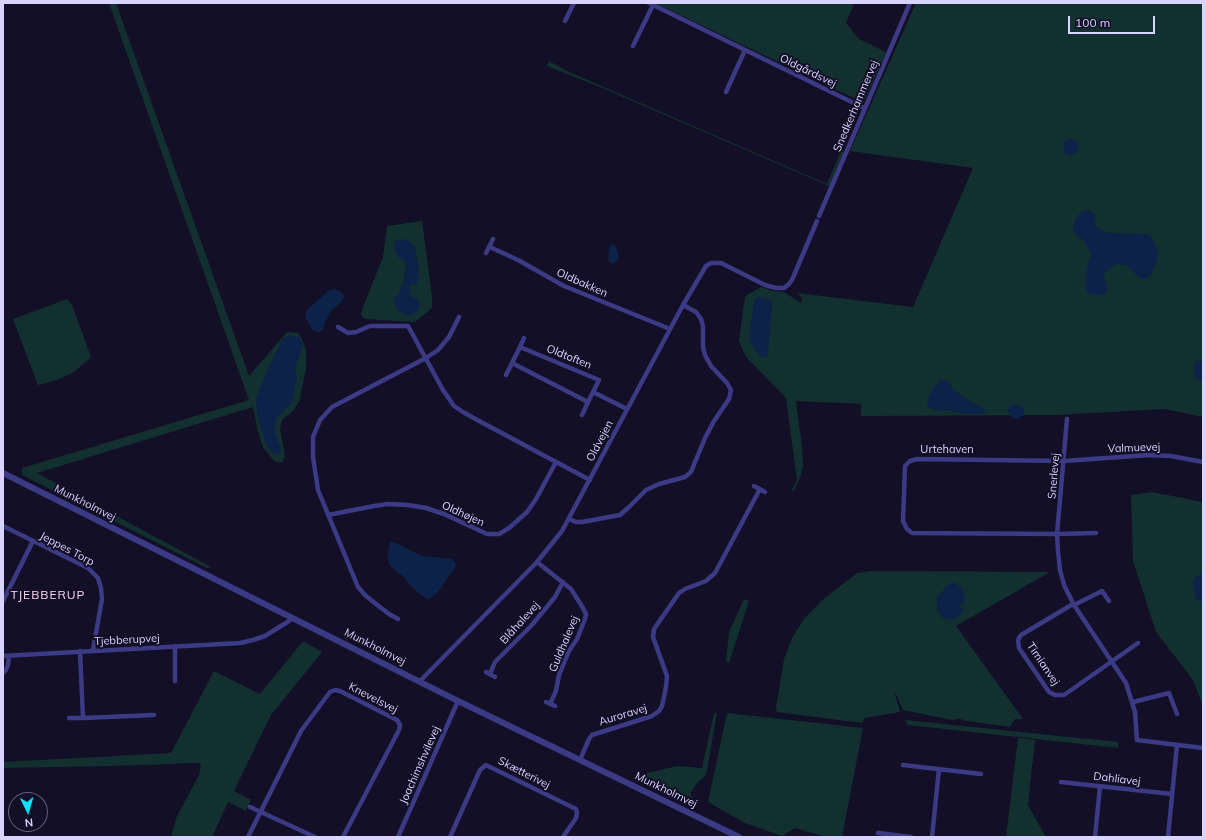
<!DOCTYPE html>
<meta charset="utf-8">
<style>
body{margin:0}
#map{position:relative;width:1206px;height:840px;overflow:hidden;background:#130f26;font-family:Mulish,sans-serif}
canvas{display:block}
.frame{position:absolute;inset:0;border:4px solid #d9d4ff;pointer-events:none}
.north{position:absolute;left:8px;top:792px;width:40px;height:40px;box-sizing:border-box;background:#130f26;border:1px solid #625e7d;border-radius:50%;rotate:175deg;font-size:11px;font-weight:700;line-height:16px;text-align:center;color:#d9d4ff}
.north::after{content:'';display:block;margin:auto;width:14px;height:18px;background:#00e5ff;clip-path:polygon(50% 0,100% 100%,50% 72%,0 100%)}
.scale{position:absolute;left:1068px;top:16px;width:87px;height:18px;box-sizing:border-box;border:2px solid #d9d4ff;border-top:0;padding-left:5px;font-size:12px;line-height:14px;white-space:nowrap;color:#d9d4ff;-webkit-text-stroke:3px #130f26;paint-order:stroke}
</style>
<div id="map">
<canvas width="1206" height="840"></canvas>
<div class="frame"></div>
<div class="north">N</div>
<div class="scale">100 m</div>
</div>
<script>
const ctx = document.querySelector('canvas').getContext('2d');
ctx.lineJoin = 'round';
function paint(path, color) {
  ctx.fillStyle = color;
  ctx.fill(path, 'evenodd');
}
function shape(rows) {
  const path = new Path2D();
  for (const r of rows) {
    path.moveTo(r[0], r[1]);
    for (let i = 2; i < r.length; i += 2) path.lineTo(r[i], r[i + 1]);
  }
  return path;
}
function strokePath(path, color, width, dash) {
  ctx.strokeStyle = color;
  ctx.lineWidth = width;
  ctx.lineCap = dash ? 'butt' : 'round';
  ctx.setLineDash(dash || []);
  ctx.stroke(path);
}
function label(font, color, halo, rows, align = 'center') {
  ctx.font = font + ' Mulish,sans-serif';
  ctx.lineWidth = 4;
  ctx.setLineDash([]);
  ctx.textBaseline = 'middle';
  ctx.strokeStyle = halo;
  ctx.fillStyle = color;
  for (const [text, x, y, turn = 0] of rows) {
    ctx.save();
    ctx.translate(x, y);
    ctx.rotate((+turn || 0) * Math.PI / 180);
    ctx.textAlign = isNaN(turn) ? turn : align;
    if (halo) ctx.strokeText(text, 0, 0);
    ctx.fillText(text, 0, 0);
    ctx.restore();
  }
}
paint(shape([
 [109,3,116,3,249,376,287,332,298,333,302,339,306,350,306,370,299,402,292,412,282,420,280,429,284,449,285,457,282,463,274,461,263,447,258,432,253,407,37,473,211,567,207,568,22,475,22,468,249,400],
 [655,3,854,3,846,23,859,39,886,52,865,100,860,101],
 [916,3,1203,3,1203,417,1165,409,1058,415,861,416,861,404,796,401,802,447,803,466,801,475,794,491,792,490,797,480,786,398,746,357,739,341,745,296,761,287,773,291,784,292,801,303,802,298,797,293,913,307,973,168,850,151],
 [549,61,567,71,827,184,841,151,844,152,829,186,600,87,547,66],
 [422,221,432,296,432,308,415,322,365,319,361,315,363,307,383,257,387,226],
 [407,240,414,245,419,269,411,284,408,286,410,296,395,297,399,294,405,277,406,266,405,261],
 [67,299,72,305,91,357,74,372,57,380,38,385,13,319],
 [1152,492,1203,502,1203,706,1193,680,1156,632,1133,561,1131,495],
 [871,571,1050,572,956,626,1023,719,1015,719,1010,727,960,720,964,718,952,720,903,710,894,690,900,712,865,718,862,723,777,712,776,707,784,659,792,638,804,619,821,601,857,573],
 [947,586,959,607,963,610,942,617,937,607,937,599],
 [744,599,749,601,729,663,726,661,729,632],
 [303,641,322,652,271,715,234,791,251,800,246,811,228,802,212,837,171,837,177,816,199,775,201,766,199,763,113,766,3,768,3,762,171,753,214,671,260,694],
 [714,713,717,713,706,775,697,783,691,792,692,803,642,778,642,774,678,766,702,768],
 [727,713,863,728,842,837,826,837,795,828,782,836,745,823,708,802],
 [905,720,1118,742,1118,748,908,725],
 [1018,738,1035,740,1028,805,1046,837,1006,837]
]), '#12302f');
paint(shape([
 [1070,139,1076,140,1079,148,1078,151,1070,156,1064,153,1064,142],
 [1089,210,1094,213,1096,226,1102,231,1109,233,1147,234,1152,237,1158,252,1157,261,1150,277,1142,279,1134,273,1128,266,1117,264,1108,269,1104,276,1107,287,1106,294,1100,295,1090,294,1085,290,1086,273,1091,254,1083,239,1076,236,1073,229,1076,218,1081,212],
 [400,239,407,240,414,245,419,269,418,280,416,285,411,284,408,286,411,290,410,296,418,299,420,306,417,312,409,316,398,310,394,303,395,297,399,294,405,277,406,266,405,261,398,257,395,249,394,242],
 [610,244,615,245,619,256,617,261,612,264,608,260],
 [333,289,339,290,345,296,342,301,330,312,324,325,323,331,317,332,312,330,305,317,307,310,328,291],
 [759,297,768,299,772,303,768,355,765,357,761,357,750,343,749,336,754,301,756,298],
 [290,336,299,337,303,345,295,369,297,377,292,402,276,419,275,433,281,450,278,455,276,453,273,454,267,446,261,429,257,412,256,398,258,397,259,390,274,356,283,338],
 [1196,361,1203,362,1203,382,1194,377],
 [940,380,948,381,953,389,966,399,983,408,986,412,981,414,965,414,947,410,936,411,927,406,928,398,935,385],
 [1012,405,1020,405,1024,408,1024,414,1019,419,1012,418,1008,411,1009,407],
 [390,542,393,542,423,556,452,559,455,562,456,566,437,593,432,597,427,599,417,592,407,582,404,577,390,566,387,557],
 [1201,574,1203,575,1203,601,1196,600,1193,583,1196,577],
 [955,582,963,590,965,600,959,607,963,611,958,617,946,620,942,617,937,607,937,598,947,586]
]), '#0c2248');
strokePath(shape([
 [649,3,864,108],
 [565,21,574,3],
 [633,46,653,5],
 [726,92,745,50],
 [819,216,910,3],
 [490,247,518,260,564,286,670,329],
 [486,253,493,239],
 [338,327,348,333,356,332,370,326,408,326,443,390,454,406,463,412,481,422,590,480],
 [520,347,524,338],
 [506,375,512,363],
 [593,392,588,402,512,363,520,347,599,380,593,392,627,409],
 [582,415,588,402],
 [1067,419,1057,534,1058,551,1060,570,1064,585,1074,605,1126,683,1135,712,1137,740,1203,748],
 [754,486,765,492],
 [328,515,374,506,388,504,408,505,426,508,444,514,487,534,499,534,509,528,527,512,536,499,556,462],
 [569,519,576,522,582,522,620,515,629,507,646,490,659,484,685,477,691,472,693,467,705,438,714,421,729,399,731,390,727,383,711,366,705,355,703,347,703,326,701,319,696,312,683,305],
 [3,526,88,568,98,578,101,588,102,599,93,650],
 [1096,533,1057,534,912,533,907,529,903,521,905,466,910,461,917,459,1064,461,1149,455,1171,456,1203,462],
 [537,562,571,589,583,608,586,614,585,619,577,639,569,651,559,675,556,691,550,704],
 [3,601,33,541],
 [1073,604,1021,635,1018,640,1019,648,1049,692,1055,695,1064,695,1138,643],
 [1074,605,1102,591,1109,601],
 [398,619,389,614,376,604,366,596,358,587,318,490,313,457,313,437,320,420,332,407,426,358,438,350,449,337,459,317],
 [80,651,83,718,154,715],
 [3,656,240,643,253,640,265,636,289,621,291,617],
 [486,672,495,677],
 [3,673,6,670,8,665,9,656],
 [490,674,495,662,531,626,555,597,563,582],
 [175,681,175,646],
 [420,681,537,562,562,531,683,305,706,266,711,263,721,263,765,285,776,288,784,288,789,284,792,280,817,221],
 [546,702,555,706],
 [1133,702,1169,693,1177,714],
 [69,718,83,718],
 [580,760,589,739,592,735,652,716,659,711,662,706,666,687,667,676,653,637,654,629,679,593,685,589,706,581,715,573,760,489],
 [903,765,981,774],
 [1061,782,1172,794],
 [250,807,315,837],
 [878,833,911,837],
 [248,837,301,731,330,692,335,690,340,691,397,720,400,725,399,730,343,837],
 [398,837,458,701],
 [450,837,480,770,486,765,576,809,577,813,576,818,563,837],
 [932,837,939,769],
 [1095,837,1100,787],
 [1168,837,1177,745]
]), '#3d3a85', 4.5);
strokePath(shape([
 [3,473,458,701,739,837]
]), '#3d3a85', 6);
label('11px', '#d9d4ff', '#130f26', [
 ["Oldgårdsvej",808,71,26],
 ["Snedkerhammervej",856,106,-67],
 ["Oldbakken",582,283,24],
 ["Oldtoften",569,357,22],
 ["Oldvejen",600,441,-62],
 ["Valmuevej",1134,448,-2],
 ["Urtehaven",947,450],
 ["Snerlevej",1054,476,-85],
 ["Munkholmvej",85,503,27],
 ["Oldhøjen",463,514,24],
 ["Jeppes Torp",67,549,28],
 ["Blåhalevej",520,623,-48],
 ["Tjebberupvej",127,640,-3],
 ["Guldhalevej",564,644,-67],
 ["Munkholmvej",375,647,27],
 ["Timianvej",1043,664,56],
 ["Knevelsvej",373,698,27],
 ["Auroravej",623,715,-17],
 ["Joachimshvilevej",420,765,-66],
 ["Skætterivej",524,773,27],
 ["Dahliavej",1117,779,7],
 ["Munkholmvej",666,790,26]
]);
ctx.letterSpacing = '1px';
label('12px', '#ffd6f0', '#130f26', [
 ["TJEBBERUP",48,595]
]);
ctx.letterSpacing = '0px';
</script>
